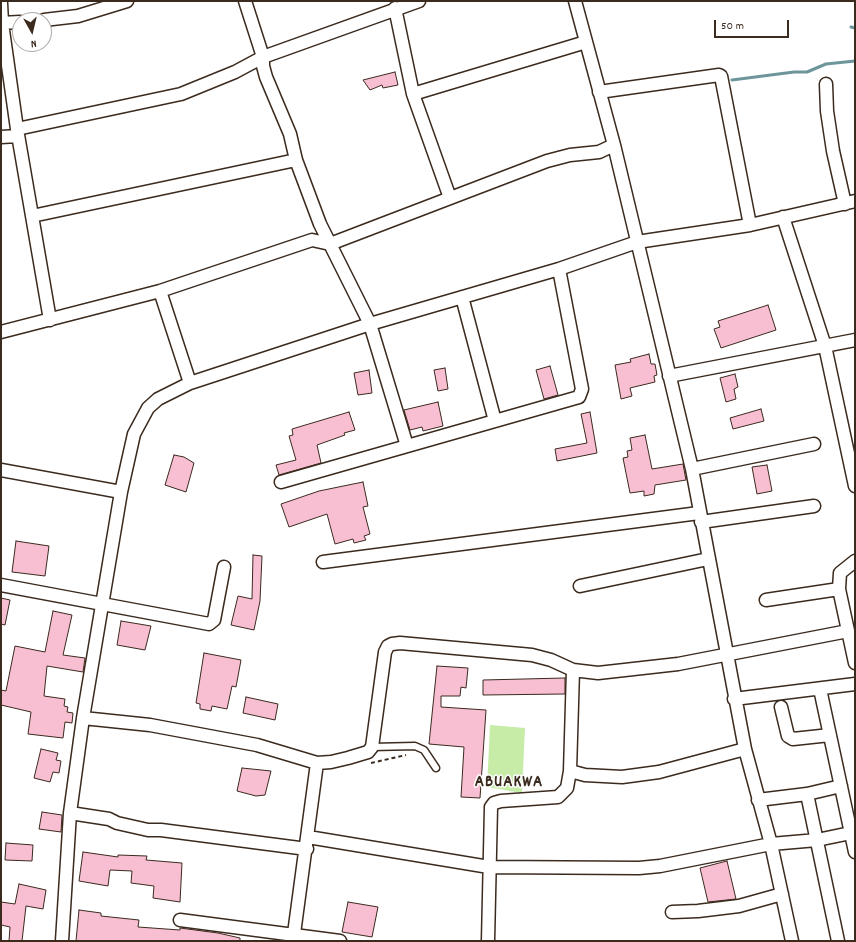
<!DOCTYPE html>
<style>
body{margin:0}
#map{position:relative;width:856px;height:942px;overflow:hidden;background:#fff;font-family:Dekko,sans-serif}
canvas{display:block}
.frame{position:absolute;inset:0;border:2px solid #3b2a1e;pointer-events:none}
.north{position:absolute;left:12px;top:12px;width:40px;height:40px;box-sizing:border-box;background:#fff;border:1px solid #b1aaa5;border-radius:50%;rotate:172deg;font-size:11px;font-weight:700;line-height:16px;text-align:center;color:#3b2a1e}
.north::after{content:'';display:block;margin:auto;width:14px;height:18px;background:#3b2a1e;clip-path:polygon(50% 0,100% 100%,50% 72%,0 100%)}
.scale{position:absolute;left:714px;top:20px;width:75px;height:18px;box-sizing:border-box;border:2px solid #3b2a1e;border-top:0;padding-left:5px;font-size:12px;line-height:14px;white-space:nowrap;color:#3b2a1e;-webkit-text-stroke:3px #fff;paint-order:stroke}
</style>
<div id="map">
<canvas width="856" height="942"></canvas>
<div class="frame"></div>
<div class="north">N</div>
<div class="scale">50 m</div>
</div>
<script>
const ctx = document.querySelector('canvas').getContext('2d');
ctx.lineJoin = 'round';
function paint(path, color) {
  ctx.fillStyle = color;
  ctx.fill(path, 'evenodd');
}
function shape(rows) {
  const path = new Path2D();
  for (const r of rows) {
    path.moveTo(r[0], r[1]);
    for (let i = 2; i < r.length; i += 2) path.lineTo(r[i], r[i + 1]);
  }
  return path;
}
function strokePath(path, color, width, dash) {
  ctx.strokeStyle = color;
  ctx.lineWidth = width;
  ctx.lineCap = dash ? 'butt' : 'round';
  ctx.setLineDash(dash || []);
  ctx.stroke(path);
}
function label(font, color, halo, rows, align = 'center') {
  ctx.font = font + ' Dekko,sans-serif';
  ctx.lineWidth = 3;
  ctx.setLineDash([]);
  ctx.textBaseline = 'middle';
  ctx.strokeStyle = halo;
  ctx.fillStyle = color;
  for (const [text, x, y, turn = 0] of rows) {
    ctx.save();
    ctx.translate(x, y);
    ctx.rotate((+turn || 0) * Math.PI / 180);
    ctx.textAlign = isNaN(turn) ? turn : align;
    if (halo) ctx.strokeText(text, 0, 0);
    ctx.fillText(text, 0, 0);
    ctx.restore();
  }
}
paint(shape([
 [490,725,525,728,522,793,487,787]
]), '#c6eca7');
strokePath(shape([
 [851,27,855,28],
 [732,80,794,72,807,72,826,64,855,61]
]), '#6e959c', 3);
const building = shape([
 [395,72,398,85,383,88,382,85,370,90,363,80,395,72],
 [768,305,776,330,721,348,714,329,720,327,718,321,768,305],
 [649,354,651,364,655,364,657,375,654,376,655,382,630,388,632,396,621,399,615,365,631,362,630,359,649,354],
 [550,366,558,395,544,399,536,370,550,366],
 [445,368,448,389,438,391,434,370,445,368],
 [369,370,372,393,358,395,354,373,369,370],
 [735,374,738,387,734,389,736,399,726,402,720,378,735,374],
 [438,402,443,426,423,431,422,427,410,430,404,410,438,402],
 [761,409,764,421,733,429,730,418,761,409],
 [349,412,355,430,344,433,345,435,317,445,321,463,279,475,276,465,296,460,289,436,293,435,292,429,349,412],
 [590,412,597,453,557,461,555,449,587,443,581,414,590,412],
 [645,435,652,469,683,464,686,480,655,485,654,494,644,496,644,491,630,493,623,458,628,457,627,451,632,450,630,438,645,435],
 [174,455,184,457,194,463,186,492,165,485,174,455],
 [767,465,772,491,757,494,752,467,767,465],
 [363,482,368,506,363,507,370,534,364,536,366,540,354,543,353,539,335,544,327,514,289,527,281,504,319,491,363,482],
 [16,541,49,546,45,576,12,572,16,541],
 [253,555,262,556,260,601,254,630,231,625,238,596,252,599,253,555],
 [1,598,10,600,5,625,1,624,1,598],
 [53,611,72,615,63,655,85,658,83,672,47,666,44,696,65,699,64,706,68,707,67,712,73,713,72,723,65,722,63,738,28,734,31,712,1,705,1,690,6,691,15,646,45,652,53,611],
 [121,621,151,626,145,650,117,645,121,621],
 [204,653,241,660,236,687,232,686,227,709,212,706,211,711,200,709,200,704,196,703,204,653],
 [437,666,468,668,466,688,461,687,460,696,441,696,441,707,486,710,480,798,461,797,464,747,429,744,437,666],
 [565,678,565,694,483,695,483,680,565,678],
 [246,697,278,704,275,720,243,713,246,697],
 [41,749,58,753,56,760,61,761,59,773,53,772,50,782,34,778,41,749],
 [242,768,271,771,265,795,256,796,237,791,242,768],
 [42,812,62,815,61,832,39,829,42,812],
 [6,843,33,845,32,861,5,860,6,843],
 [83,852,118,857,118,855,147,856,146,860,182,863,180,902,153,898,154,886,131,883,132,871,110,870,108,886,79,881,83,852],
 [727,861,736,899,708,902,700,868,727,861],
 [19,884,46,890,43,909,26,906,22,941,9,941,10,927,1,925,1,902,15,904,19,884],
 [348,902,378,907,372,937,342,932,348,902],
 [79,910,101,913,101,916,139,920,138,927,180,930,180,928,218,933,240,938,240,941,76,941,79,910]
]);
paint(building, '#f8bfd2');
strokePath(building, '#3b2a1e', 1);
const lane = shape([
 [372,747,415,746,424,750,436,768]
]);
const street = shape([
 [245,1,263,57,263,66,266,77,290,134,296,160,320,224,370,324,407,446],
 [575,1,614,145,692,469,745,749,771,844,792,941],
 [1,3,2,23,17,129,50,320],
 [395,8,413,94,450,198],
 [44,20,78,16,127,1],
 [1,23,20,22],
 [826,84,827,111,833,151,845,204],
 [599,92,719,75,721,76,750,225],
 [413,94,586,42],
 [17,129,181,94,235,72,263,57,419,1],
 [1,137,18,136],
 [32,216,296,160],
 [783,217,825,346,855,486],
 [160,291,190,383],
 [462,297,495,421],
 [1,332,160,291,312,240,330,244,547,161,570,155,599,152,614,145],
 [669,376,855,340],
 [692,469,814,444],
 [1,470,121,492],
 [281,482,579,397,582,389,559,269],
 [701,522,814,506],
 [855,561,840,573,839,589,855,663],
 [323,562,699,513],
 [1,585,209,624,214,620,224,567],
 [580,586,708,559],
 [766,600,839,589],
 [820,689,855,852],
 [734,699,855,684],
 [781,707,788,736,793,739,830,735],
 [83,718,150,725,257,745,317,763,331,762,348,758,368,752,372,747,385,652,388,646,392,644,400,643,532,655,551,660,573,670,598,673,678,664,848,631],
 [570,771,573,670],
 [807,794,838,941],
 [758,800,807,794,841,786],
 [70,813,109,819,117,823,148,830,161,830,307,849],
 [308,837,489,867,639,868,660,866,771,844,817,840,855,832],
 [672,912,698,911,739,906,782,894],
 [180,920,340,941],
 [62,941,70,813,83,718,121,492,134,434,148,408,158,399,190,383,370,324,559,269,637,242,750,225,855,201],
 [293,941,317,763],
 [488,941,491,807,494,803,501,801,558,797,567,788,570,771,585,775,622,777,659,772,745,749]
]);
strokePath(lane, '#3b2a1e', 9);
strokePath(street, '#3b2a1e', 15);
strokePath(shape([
 [371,763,406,755]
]), '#3b2a1e', 2, [4, 3]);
strokePath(lane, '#fff', 6);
strokePath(street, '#fff', 12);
ctx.letterSpacing = '1px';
label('bold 17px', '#3b2a1e', '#fff', [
 ["ABUAKWA",509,784]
]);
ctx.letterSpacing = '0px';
</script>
